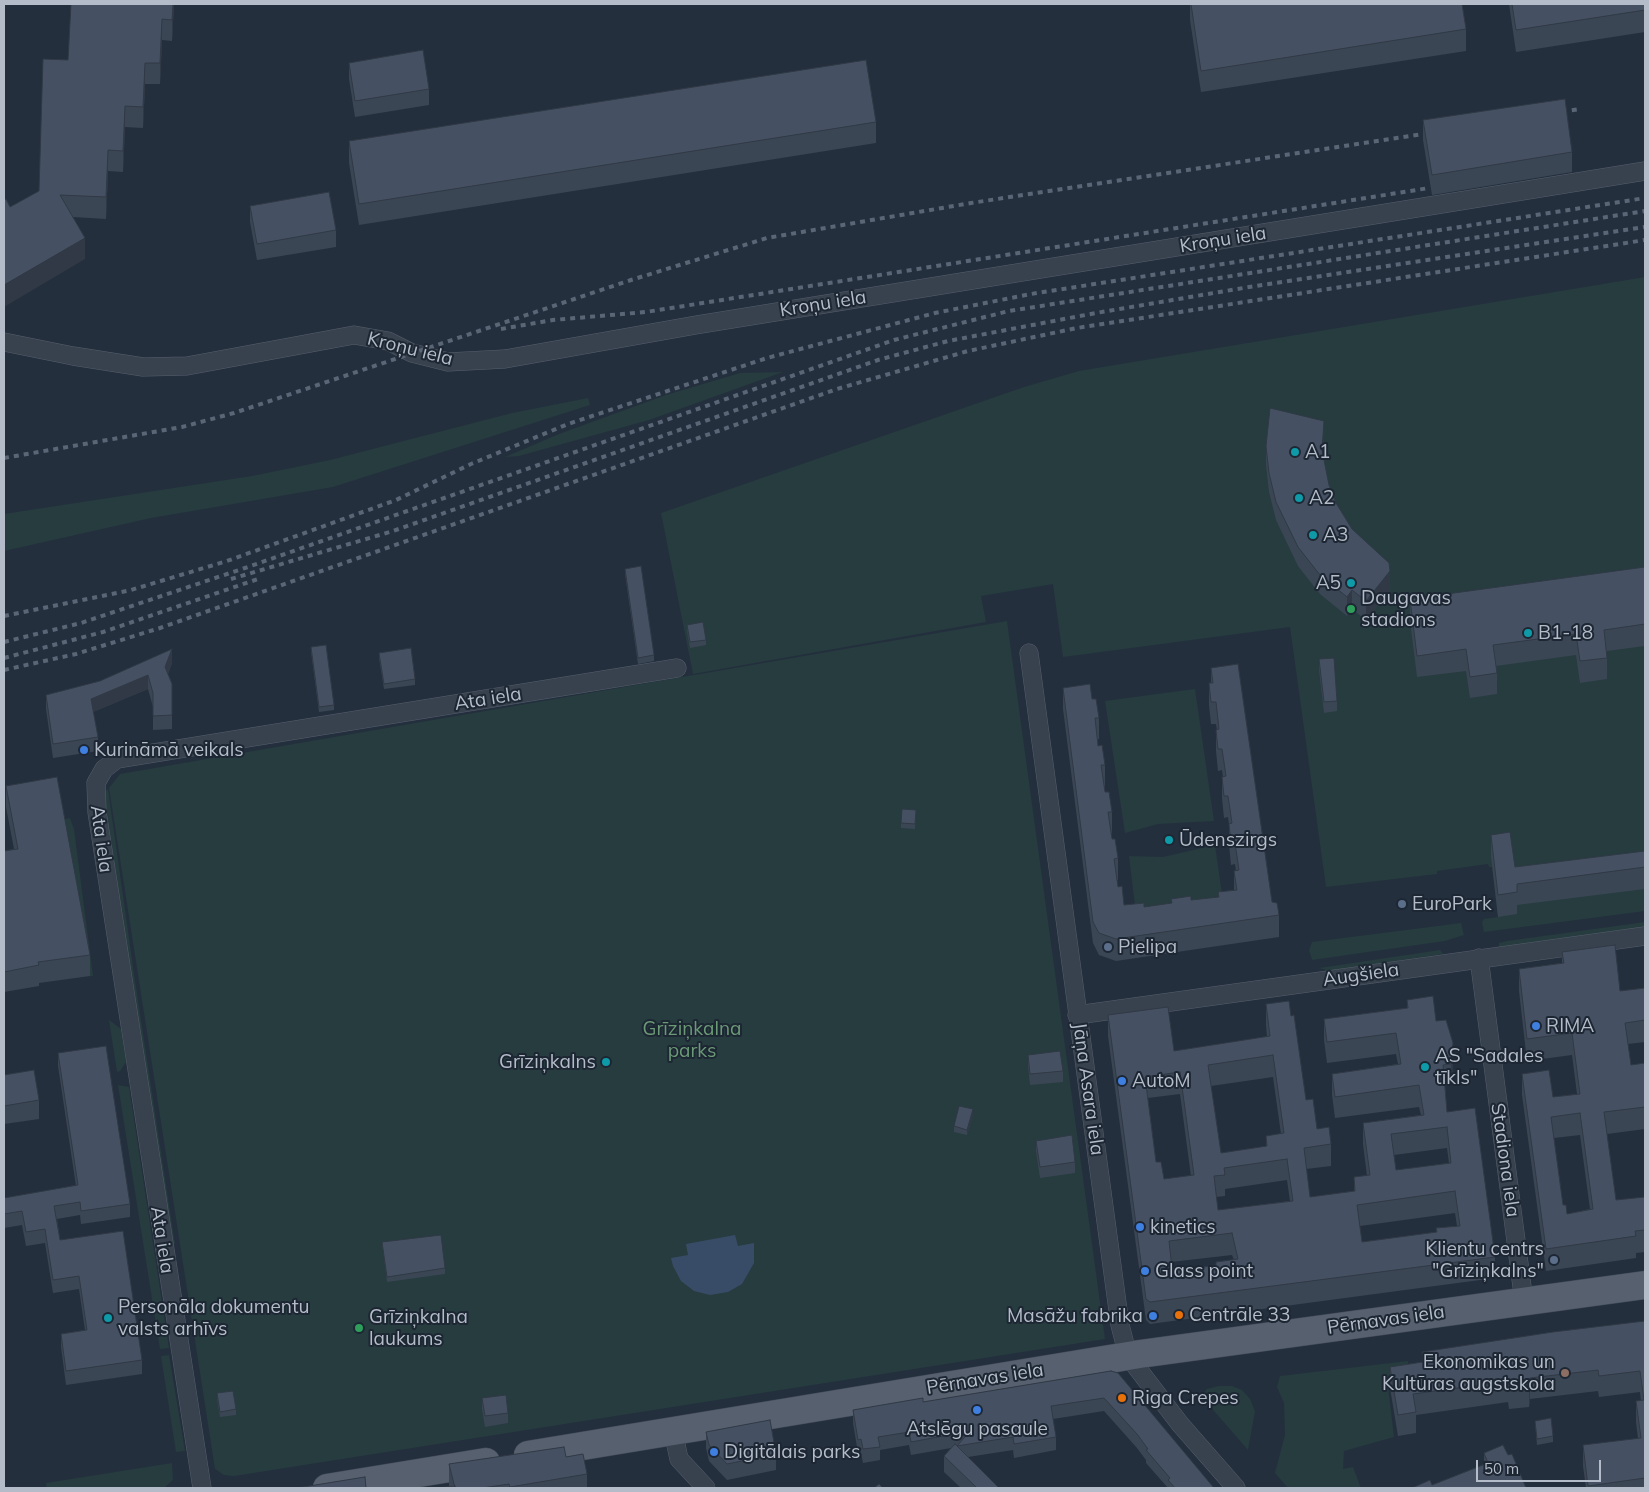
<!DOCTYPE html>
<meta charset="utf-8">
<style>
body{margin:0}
#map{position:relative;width:1649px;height:1492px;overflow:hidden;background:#242f3e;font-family:Mulish,sans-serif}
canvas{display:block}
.frame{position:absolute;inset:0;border:5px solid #b4bcc9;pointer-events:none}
.scale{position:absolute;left:1476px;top:1460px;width:125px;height:22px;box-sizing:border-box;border:2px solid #b4bcc9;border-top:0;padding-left:6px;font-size:15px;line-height:18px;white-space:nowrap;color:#b4bcc9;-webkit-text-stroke:4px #1d2633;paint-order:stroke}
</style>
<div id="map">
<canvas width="1649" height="1492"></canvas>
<div class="frame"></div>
<div class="scale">50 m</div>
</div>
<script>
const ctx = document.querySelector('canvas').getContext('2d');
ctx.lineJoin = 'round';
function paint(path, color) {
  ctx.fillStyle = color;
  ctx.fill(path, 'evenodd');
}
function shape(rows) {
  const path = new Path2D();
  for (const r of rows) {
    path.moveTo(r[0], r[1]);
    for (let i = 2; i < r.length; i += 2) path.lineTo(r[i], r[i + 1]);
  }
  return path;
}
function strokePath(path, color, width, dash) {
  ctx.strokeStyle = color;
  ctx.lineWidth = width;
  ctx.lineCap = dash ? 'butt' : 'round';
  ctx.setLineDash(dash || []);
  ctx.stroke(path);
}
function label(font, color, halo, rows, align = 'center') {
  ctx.font = font + ' Mulish,sans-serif';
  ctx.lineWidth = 4;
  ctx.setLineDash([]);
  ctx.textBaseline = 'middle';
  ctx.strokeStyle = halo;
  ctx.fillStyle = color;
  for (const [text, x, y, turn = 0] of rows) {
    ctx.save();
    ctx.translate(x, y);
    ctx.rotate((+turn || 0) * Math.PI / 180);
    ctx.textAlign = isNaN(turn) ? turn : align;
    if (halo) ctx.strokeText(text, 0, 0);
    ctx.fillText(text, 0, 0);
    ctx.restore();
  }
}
paint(shape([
 [1645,277,1645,911,1484,932,1482,922,1484,919,1498,917,1492,867,1489,867,1488,864,1437,871,1437,874,1326,887,1290,627,1063,657,1053,584,981,596,986,622,693,674,661,513,1024,387,1079,371],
 [783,372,649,420,519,456,505,457,559,434,666,395,740,373],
 [588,398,590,405,333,487,151,518,4,551,4,514,252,476,330,460,512,413],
 [1007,621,1105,1339,234,1476,224,1475,215,1469,109,788,120,774],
 [1195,689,1214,821,1158,824,1125,833,1105,701],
 [108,789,134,974,175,1244,171,1242,111,844,104,793],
 [70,818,74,829,93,976,90,976,61,820],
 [1215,845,1222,894,1217,900,1140,910,1135,906,1129,856,1163,857],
 [1645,922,1645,927,1499,947,1499,943,1507,941],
 [1461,923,1464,935,1445,941,1312,960,1309,950,1312,942],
 [1440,950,1443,954,1330,971,1319,968],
 [109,1020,121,1029,126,1062,120,1071,117,1072],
 [118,1085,129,1087,169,1348,160,1349],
 [169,1355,185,1451,176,1452,161,1356],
 [1408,1361,1409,1383,1388,1386,1394,1437,1344,1451,1343,1469,1353,1467,1361,1488,1288,1488,1275,1473,1285,1435,1284,1403,1277,1387,1280,1376],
 [1219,1386,1232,1386,1242,1390,1250,1399,1255,1411,1248,1450,1201,1396,1207,1389],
 [172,1463,173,1480,164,1488,47,1488,46,1483]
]), '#263c3f');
paint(shape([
 [735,1235,738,1246,754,1243,754,1263,742,1284,728,1292,710,1295,694,1291,681,1281,673,1266,671,1258,688,1255,686,1244]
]), '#394c67');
const minor = shape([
 [4,342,73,356,143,367,187,366,354,335,388,341,412,353,448,362,505,359,696,325,1645,171],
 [1029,653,1120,1325,1128,1356,1180,1424,1236,1488],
 [1479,958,1524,1302],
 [1077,1015,1645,936],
 [673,1431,679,1459,706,1488],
 [202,1488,97,812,96,783,104,769,117,759,677,668]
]);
const primary = shape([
 [528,1455,1140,1354,1645,1285],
 [327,1488,486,1462]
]);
strokePath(minor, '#565f6c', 19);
strokePath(primary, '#414a57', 29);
strokePath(minor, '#38414e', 18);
strokePath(primary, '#56606e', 28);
strokePath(shape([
 [1552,113,1580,109],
 [501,329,553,320,646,312,1429,188],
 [4,458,182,427,234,413,631,280,767,238,971,203,1436,132],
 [231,579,393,531,878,360,948,341,1096,313,1255,286,1645,227],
 [4,616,131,590,227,561,396,500,471,464,568,424,767,358,935,313,1031,294,1645,198],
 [4,642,81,623,245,568,894,340,1009,311,1645,211],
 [4,658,103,632,258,579],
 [4,670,76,654,160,628,837,389,968,351,1077,328,1645,240]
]), '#5a6575', 4, [5, 5]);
paint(shape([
 [174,4,172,41,162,40,160,84,145,84,143,128,125,127,123,172,108,171,106,219,73,217,85,259,10,207,39,191,68,60],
 [1190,4,1462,4,1466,29,1466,51,1201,92,1190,20],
 [1509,4,1645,4,1645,32,1516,52],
 [349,63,429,89,429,105,355,117,349,79],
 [1423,120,1572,152,1572,172,1432,195,1423,140],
 [876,122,876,143,359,225,349,163,349,141],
 [250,206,336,230,336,247,257,260,250,222],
 [1324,439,1323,454,1329,485,1336,503,1390,590,1366,620,1352,609,1347,616,1320,594,1298,566,1276,520,1269,492,1266,465,1266,446],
 [1645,567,1645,646,1607,651,1607,679,1580,683,1576,655,1496,666,1497,673,1497,694,1470,698,1466,671,1417,677,1410,621,1410,599],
 [625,569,654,655,654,661,638,664,625,574],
 [687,625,706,640,706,645,690,648,687,631],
 [311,647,334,705,334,710,319,712,311,652],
 [379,653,415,679,415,685,384,689,379,658],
 [1319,659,1337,701,1337,711,1324,713,1319,670],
 [172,663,168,674,172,684,172,729,153,730,153,707,148,689,93,712,98,737,98,751,53,758,46,709,46,695],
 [1211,668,1272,902,1279,915,1279,937,1116,961,1099,955,1093,943,1063,709,1063,688,1092,699,1099,718,1099,739,1098,739,1098,746,1105,765,1105,786,1104,786,1105,792,1112,812,1112,833,1111,833,1112,839,1118,858,1118,880,1117,880,1118,887,1124,905,1144,907,1218,897,1218,892,1234,890,1234,871,1236,871,1235,864,1231,865,1229,845,1229,824,1228,817,1224,818,1222,798,1222,777,1223,777,1222,770,1218,771,1216,751,1216,730,1217,730,1216,724,1211,724,1209,705,1209,683,1211,683],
 [6,786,90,955,90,976,39,983,39,986,4,992,4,851,14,849,6,807],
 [916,810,915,829,901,828,901,823],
 [1491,835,1515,867,1645,851,1645,889,1517,905,1517,914,1498,917,1491,856],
 [1562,952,1620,991,1645,988,1645,1042,1628,1044,1631,1065,1645,1063,1645,1129,1607,1134,1616,1200,1645,1197,1645,1252,1636,1253,1636,1258,1546,1271,1522,1095,1522,1074,1553,1097,1577,1094,1572,1055,1527,1061,1519,991,1519,969,1562,963],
 [1580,1135,1590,1209,1567,1214,1563,1205,1554,1138],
 [1407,1000,1436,1021,1453,1064,1451,1085,1445,1086,1447,1112,1495,1257,1495,1278,1150,1324,1146,1320,1108,1036,1108,1015,1174,1051,1267,1037,1266,1025,1266,1004,1291,1016,1306,1100,1317,1129,1331,1144,1331,1166,1306,1169,1310,1197,1354,1191,1354,1177,1367,1176,1363,1144,1363,1123,1421,1115,1419,1107,1335,1118,1332,1095,1332,1074,1398,1064,1396,1054,1327,1063,1324,1040,1324,1019,1407,1008],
 [1273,1077,1281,1134,1266,1136,1266,1147,1221,1153,1211,1086],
 [1180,1094,1191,1176,1164,1179,1156,1162,1148,1098],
 [1447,1148,1449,1163,1396,1170,1394,1155],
 [1287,1180,1290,1201,1218,1210,1216,1197,1225,1196,1225,1189],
 [1455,1213,1457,1226,1436,1228,1436,1232,1362,1242,1360,1226],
 [1232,1255,1234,1260,1216,1262,1216,1266,1184,1270,1172,1268,1171,1262],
 [58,1053,130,1204,130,1217,81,1224,80,1215,57,1219,60,1240,142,1360,142,1374,66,1385,61,1347,61,1334,85,1330,79,1289,53,1293,45,1243,26,1246,22,1225,4,1228,4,1198,76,1186,58,1066],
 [1028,1055,1063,1071,1063,1082,1030,1085,1028,1066],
 [4,1075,39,1100,39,1119,4,1124],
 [973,1115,967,1135,954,1132,954,1126],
 [1036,1141,1075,1162,1075,1173,1040,1178,1036,1151],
 [382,1242,445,1268,445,1274,387,1282],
 [1645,1321,1645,1488,1586,1488,1583,1466,1583,1445,1638,1439,1636,1422,1636,1401,1641,1401,1640,1392,1599,1397,1598,1391,1530,1399,1529,1407,1509,1409,1508,1402,1416,1415,1416,1433,1398,1436,1390,1388,1390,1367,1422,1362,1422,1352],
 [1111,1371,1214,1488,1168,1488,1146,1463,1146,1460,1137,1448,1104,1411,1053,1419,1056,1437,1056,1450,1014,1458,1013,1450,968,1457,999,1488,961,1488,944,1472,944,1456,951,1448,911,1455,909,1445,880,1450,880,1460,863,1463,861,1453,858,1453,853,1423,853,1410,923,1402],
 [217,1393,236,1409,236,1415,220,1417,217,1399],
 [482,1398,508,1413,508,1423,485,1427,482,1409],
 [1535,1421,1553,1436,1553,1442,1537,1445],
 [706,1432,776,1454,776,1470,727,1480,709,1461,706,1448],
 [1484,1453,1508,1455,1432,1485,1484,1464],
 [566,1457,587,1474,587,1488,437,1488,449,1487,449,1464]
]), '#3b4654');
paint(shape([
 [173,4,174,4,172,41,172,20],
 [162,19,162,40,160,84,160,63],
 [145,63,145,84,143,128,143,107],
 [125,106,125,127,123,172,123,151],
 [108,150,108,171,106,219,106,197],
 [85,238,85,259,4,307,4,285],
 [1324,421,1324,439,1322,468,1322,450],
 [1390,571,1390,590,1366,620,1366,601],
 [1352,590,1352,609,1347,616,1347,597],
 [172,649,172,663,165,681,165,667],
 [148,675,148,689,91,713,91,699],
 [1453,1043,1453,1064,1451,1085,1451,1064],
 [973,1109,973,1115,967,1135,967,1130],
 [1530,1378,1530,1399,1529,1407,1529,1386]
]), '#303945');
const building = shape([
 [71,4,173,4,172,20,162,19,160,63,145,63,143,107,125,106,123,151,108,150,106,197,60,195,85,238,4,285,4,200,6,199,10,207,39,191,43,59,68,60,71,4],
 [1191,4,1462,4,1466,29,1201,71,1191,4],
 [1512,4,1645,4,1645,10,1516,30,1512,4],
 [423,50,429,89,355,101,349,63,423,50],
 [866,60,876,122,359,204,349,141,866,60],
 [1565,99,1572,152,1432,175,1423,120,1565,99],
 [329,192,336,230,257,244,250,206,329,192],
 [1270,408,1324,421,1322,450,1329,485,1336,503,1352,529,1389,563,1390,571,1366,601,1352,590,1347,597,1320,575,1298,547,1276,502,1269,473,1266,446,1270,408],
 [641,566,654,655,638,658,625,569,641,566],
 [1645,567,1645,624,1604,630,1607,658,1580,661,1576,634,1493,645,1497,673,1470,677,1466,649,1417,656,1410,599,1645,567],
 [703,622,706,640,690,642,687,625,703,622],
 [326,645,334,705,319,707,311,647,326,645],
 [411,648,415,679,384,684,379,653,411,648],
 [172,649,165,667,172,684,172,715,153,716,153,693,148,675,91,699,98,737,53,744,46,695,100,681,172,649],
 [1334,658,1337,701,1324,702,1319,659,1334,658],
 [1238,664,1272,902,1277,903,1279,915,1116,939,1099,933,1093,922,1063,688,1090,684,1092,699,1096,699,1099,718,1095,718,1098,746,1102,745,1105,765,1101,765,1105,792,1109,792,1112,812,1108,812,1110,826,1112,839,1115,839,1118,858,1114,859,1118,887,1122,886,1124,905,1144,903,1144,907,1172,903,1171,899,1191,896,1191,900,1219,897,1218,892,1237,890,1234,871,1239,870,1235,843,1231,843,1229,824,1232,823,1228,796,1224,796,1222,777,1226,776,1222,749,1218,749,1216,730,1219,729,1216,702,1211,702,1209,683,1213,683,1211,668,1238,664],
 [57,777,90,955,38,962,39,965,4,972,4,851,18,849,6,786,57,777],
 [902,809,916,810,915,824,901,823,902,809],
 [1510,832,1515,867,1645,851,1645,867,1517,884,1517,892,1498,895,1491,835,1510,832],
 [1615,945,1620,991,1645,988,1645,1020,1625,1023,1631,1065,1645,1063,1645,1107,1604,1112,1616,1200,1645,1197,1645,1230,1635,1231,1636,1236,1546,1249,1522,1074,1549,1070,1553,1097,1580,1094,1572,1033,1527,1039,1519,969,1564,963,1562,952,1615,945],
 [1580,1113,1593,1209,1567,1214,1566,1205,1563,1205,1551,1117,1580,1113],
 [1433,996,1436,1021,1446,1020,1453,1043,1451,1064,1443,1065,1447,1112,1475,1108,1495,1257,1150,1302,1146,1299,1108,1015,1168,1007,1174,1051,1270,1036,1266,1004,1289,1001,1291,1016,1294,1015,1306,1100,1313,1099,1317,1129,1329,1127,1331,1144,1304,1148,1310,1197,1355,1191,1354,1177,1370,1175,1363,1123,1424,1115,1419,1085,1335,1097,1332,1074,1401,1064,1396,1033,1327,1042,1324,1019,1408,1008,1407,1000,1433,996],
 [1273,1055,1284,1133,1266,1136,1267,1146,1221,1153,1208,1065,1273,1055],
 [1180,1072,1194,1175,1164,1179,1161,1162,1156,1162,1145,1077,1180,1072],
 [1447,1127,1451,1163,1396,1170,1391,1134,1447,1127],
 [1287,1159,1293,1201,1218,1210,1214,1176,1225,1175,1224,1168,1287,1159],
 [1455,1191,1460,1226,1436,1228,1437,1232,1362,1242,1357,1205,1455,1191],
 [1232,1233,1238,1259,1216,1262,1216,1265,1184,1270,1183,1266,1172,1268,1169,1241,1232,1233],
 [106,1046,130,1204,81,1211,80,1202,54,1206,60,1240,123,1231,142,1360,66,1371,61,1334,87,1330,79,1276,53,1280,45,1229,26,1232,22,1211,4,1214,4,1198,78,1185,58,1053,106,1046],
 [1060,1051,1063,1071,1030,1074,1028,1055,1060,1051],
 [34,1070,39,1100,4,1106,4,1075,34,1070],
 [959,1106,973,1109,967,1130,954,1126,959,1106],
 [1072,1135,1075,1162,1040,1167,1036,1141,1072,1135],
 [441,1235,445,1268,387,1277,382,1242,441,1235],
 [1645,1321,1645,1478,1588,1486,1583,1445,1641,1438,1636,1401,1644,1400,1640,1371,1599,1376,1598,1370,1530,1378,1529,1386,1509,1388,1508,1381,1413,1394,1416,1412,1398,1415,1390,1367,1423,1362,1422,1352,1553,1332,1645,1321],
 [1111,1371,1118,1373,1214,1488,1175,1488,1168,1480,1170,1478,1146,1450,1148,1449,1137,1434,1104,1398,1051,1406,1056,1437,1014,1444,1013,1437,957,1446,970,1431,911,1442,909,1432,878,1437,880,1447,863,1449,861,1439,858,1440,853,1410,923,1398,923,1402,1111,1371],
 [233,1391,236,1409,220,1412,217,1393,233,1391],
 [506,1395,508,1413,485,1416,482,1398,506,1395],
 [1551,1418,1553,1436,1537,1439,1535,1421,1551,1418],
 [770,1420,776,1454,727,1464,709,1445,706,1432,770,1420],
 [955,1444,999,1488,977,1488,944,1456,955,1444],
 [1503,1445,1508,1455,1512,1454,1526,1488,1412,1488,1430,1480,1432,1485,1488,1463,1484,1453,1503,1445],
 [564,1447,566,1457,583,1454,587,1474,510,1487,509,1484,482,1488,455,1488,449,1464,564,1447],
 [365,1477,366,1488,297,1488,365,1477],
 [879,1484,883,1488,874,1488,879,1484],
 [455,1486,455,1488,437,1488,455,1486]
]);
paint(building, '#455162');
strokePath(building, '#303945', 1);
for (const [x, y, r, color] of [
 [1295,452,5,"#0f9aa8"],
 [1299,498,5,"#0f9aa8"],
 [1313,535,5,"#0f9aa8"],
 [1351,583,5,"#0f9aa8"],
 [1351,609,5,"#2e9e5b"],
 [1528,633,5,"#0f9aa8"],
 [84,750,5,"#3f7fe0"],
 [1169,840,5,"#0f9aa8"],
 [1402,904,5,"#5c6f8a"],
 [1108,947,5,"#5c6f8a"],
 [1536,1026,5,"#3f7fe0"],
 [606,1062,5,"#0f9aa8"],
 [1425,1067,5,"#0f9aa8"],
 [1122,1081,5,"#3f7fe0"],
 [1140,1227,5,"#3f7fe0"],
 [1554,1260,5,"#5c6f8a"],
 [1145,1271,5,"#3f7fe0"],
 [1179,1315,5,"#e8710a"],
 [1153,1316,5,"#3f7fe0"],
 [108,1318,5,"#0f9aa8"],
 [359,1328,5,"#2e9e5b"],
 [1565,1373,5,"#8d6e63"],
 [1122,1398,5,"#e8710a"],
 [977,1410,5,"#3f7fe0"],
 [714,1452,5,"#3f7fe0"]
]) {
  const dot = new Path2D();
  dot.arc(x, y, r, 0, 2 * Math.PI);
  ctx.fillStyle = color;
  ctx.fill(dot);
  strokePath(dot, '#1d2633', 2);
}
label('19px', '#b4bcc9', '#1d2633', [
 ["Kroņu iela",1223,240,-9],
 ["Kroņu iela",823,304,-9],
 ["Kroņu iela",410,349,14],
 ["Ata iela",488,699,-9],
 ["Ata iela",101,839,82],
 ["Augšiela",1361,975,-8],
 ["Jāņa Asara iela",1088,1089,82],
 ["Stadiona iela",1505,1160,82],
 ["Ata iela",162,1240,81],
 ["Pērnavas iela",1386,1320,-8],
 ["Pērnavas iela",985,1379,-9]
]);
label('19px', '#b4bcc9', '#1d2633', [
 ["A1",1305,452],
 ["A2",1309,498],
 ["A3",1323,535],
 ["A5",1341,583,"right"],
 ["Daugavas",1361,598],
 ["stadions",1361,620],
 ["B1-18",1538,633],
 ["Kurināmā veikals",94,750],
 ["Ūdenszirgs",1179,840],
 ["EuroPark",1412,904],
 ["Pielipa",1118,947],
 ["RIMA",1546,1026],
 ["AS \"Sadales",1435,1056],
 ["tīkls\"",1435,1078],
 ["Grīziņkalns",596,1062,"right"],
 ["AutoM",1132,1081],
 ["kinetics",1150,1227],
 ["Klientu centrs",1544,1249,"right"],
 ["\"Grīziņkalns\"",1544,1271,"right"],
 ["Glass point",1155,1271],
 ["Personāla dokumentu",118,1307],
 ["valsts arhīvs",118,1329],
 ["Centrāle 33",1189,1315],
 ["Masāžu fabrika",1143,1316,"right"],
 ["Grīziņkalna",369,1317],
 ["laukums",369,1339],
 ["Ekonomikas un",1555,1362,"right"],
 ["Kultūras augstskola",1555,1384,"right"],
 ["Riga Crepes",1132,1398],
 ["Atslēgu pasaule",977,1429,"center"],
 ["Digitālais parks",724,1452]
], 'left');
label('19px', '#6b9a76', '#1d2633', [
 ["Grīziņkalna",692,1029],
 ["parks",692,1051]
]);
</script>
